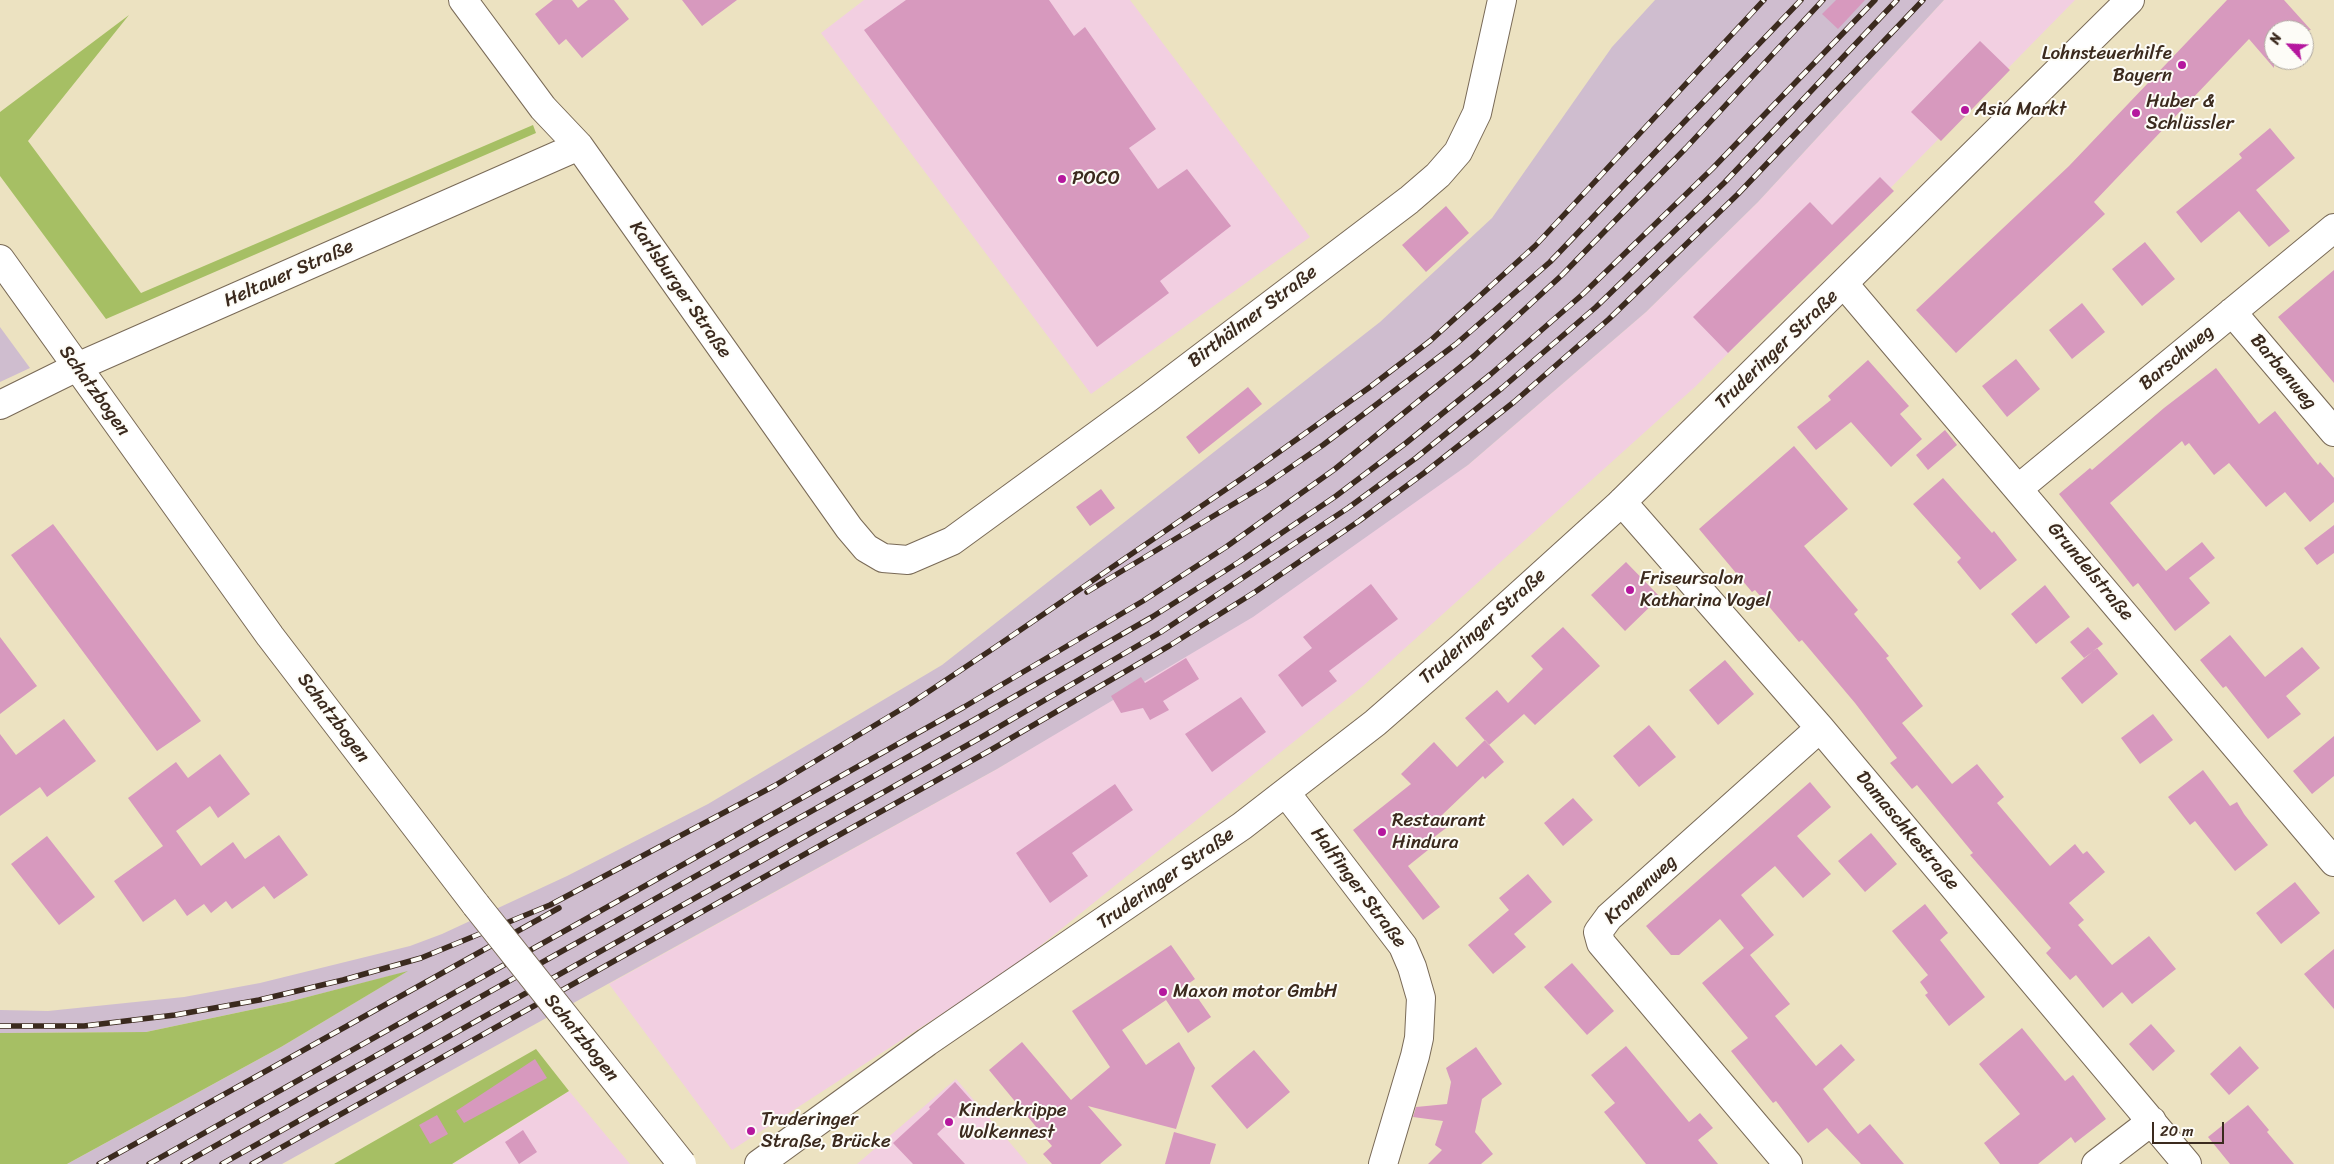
<!DOCTYPE html>
<meta charset="utf-8">
<style>
body{margin:0}
#map{position:relative;width:2334px;height:1164px;overflow:hidden;background:#ece2c1;font-family:Sriracha,sans-serif}
canvas{display:block}
.north{position:absolute;left:2264px;top:20px;width:50px;height:50px;box-sizing:border-box;background:#fdfcf7;border:1px solid #afa8a0;border-radius:50%;rotate:295deg;font-size:14px;font-weight:700;line-height:20px;text-align:center;color:#3b2a1e}
.north::after{content:'';display:block;margin:auto;width:18px;height:22px;background:#b5179e;clip-path:polygon(50% 0,100% 100%,50% 72%,0 100%)}
.scale{position:absolute;left:2152px;top:1122px;width:72px;height:22px;box-sizing:border-box;border:2px solid #3b2a1e;border-top:0;padding-left:6px;font-size:15px;line-height:18px;white-space:nowrap;color:#3b2a1e;-webkit-text-stroke:4px #fdfcf7;paint-order:stroke}
</style>
<div id="map">
<canvas width="2334" height="1164"></canvas>
<div class="north">N</div>
<div class="scale">20 m</div>
</div>
<script>
const ctx = document.querySelector('canvas').getContext('2d');
ctx.lineJoin = 'round';
function paint(path, color) {
  ctx.fillStyle = color;
  ctx.fill(path, 'evenodd');
}
function shape(rows) {
  const path = new Path2D();
  for (const r of rows) {
    path.moveTo(r[0], r[1]);
    for (let i = 2; i < r.length; i += 2) path.lineTo(r[i], r[i + 1]);
  }
  return path;
}
function strokePath(path, color, width, dash) {
  ctx.strokeStyle = color;
  ctx.lineWidth = width;
  ctx.lineCap = dash ? 'butt' : 'round';
  ctx.setLineDash(dash || []);
  ctx.stroke(path);
}
function label(font, color, halo, rows, align = 'center') {
  ctx.font = font + ' Sriracha,sans-serif';
  ctx.lineWidth = 4;
  ctx.setLineDash([]);
  ctx.textBaseline = 'middle';
  ctx.strokeStyle = halo;
  ctx.fillStyle = color;
  for (const [text, x, y, turn = 0] of rows) {
    ctx.save();
    ctx.translate(x, y);
    ctx.rotate((+turn || 0) * Math.PI / 180);
    ctx.textAlign = isNaN(turn) ? turn : align;
    if (halo) ctx.strokeText(text, 0, 0);
    ctx.fillText(text, 0, 0);
    ctx.restore();
  }
}
paint(shape([
 [864,0,1130,0,1310,237,1091,394,821,33],
 [1944,0,2075,0,1696,386,1363,686,1014,967,732,1150,609,984,997,769,1113,699,1468,465,1646,312,1758,202],
 [956,1079,1028,1164,857,1164],
 [569,1091,630,1164,452,1164,528,1117]
]), '#f2cfe1');
paint(shape([
 [1655,0,1944,0,1758,202,1646,312,1468,465,1253,617,997,769,282,1164,67,1164,281,1047,406,972,288,1002,146,1032,0,1033,0,1010,48,1011,184,997,260,983,410,946,442,934,567,876,708,804,942,665,1380,322,1492,218,1612,47],
 [0,327,30,368,0,382]
]), '#cfbdcf');
paint(shape([
 [129,15,28,141,141,293,533,125,536,133,106,319,0,176,0,112],
 [408,971,281,1047,67,1164,0,1164,0,1033,146,1032,288,1002],
 [536,1049,569,1091,452,1164,334,1164]
]), '#a6bf64');
paint(shape([
 [553,0,572,0,578,8,588,0,614,0,629,19,582,58,566,39,559,45,535,14],
 [682,0,737,0,702,26],
 [906,0,1049,0,1074,36,1085,27,1156,129,1129,148,1158,189,1187,169,1231,226,1160,281,1169,293,1097,347,864,30],
 [1836,0,1865,0,1838,29,1822,14],
 [2227,0,2284,0,2311,30,2274,30,2274,68,2249,39,2094,202,2105,214,1956,353,1916,310,2069,166],
 [1980,41,2010,70,1941,141,1911,112],
 [2270,128,2295,158,2256,190,2290,231,2269,247,2239,211,2201,243,2176,212,2242,158,2239,154],
 [1880,177,1894,191,1728,353,1693,317,1810,202,1832,225],
 [1446,206,1469,233,1426,272,1402,245],
 [2145,242,2175,279,2142,306,2112,269],
 [2334,270,2334,383,2278,317],
 [2082,303,2105,332,2072,359,2049,330],
 [2016,359,2040,389,2007,417,1982,386],
 [1868,360,1909,406,1900,414,1922,439,1891,467,1851,422,1816,450,1797,427,1831,400,1828,396],
 [2216,368,2259,424,2275,411,2318,465,2320,462,2334,478,2334,502,2310,522,2285,492,2266,507,2229,463,2214,475,2189,443,2185,446,2182,441,2110,503,2166,571,2202,542,2215,558,2189,578,2210,603,2175,631,2138,583,2133,587,2122,573,2059,494,2090,468,2092,470,2164,408],
 [1248,387,1262,404,1199,454,1186,437],
 [1945,430,1957,445,1928,470,1916,455],
 [1794,446,1848,509,1804,546,1858,610,1854,614,1889,656,1886,658,1923,706,1902,723,1952,784,1977,764,2004,797,1997,803,2050,866,2075,844,2083,854,2087,851,2105,872,2069,903,2084,920,2078,925,2112,965,2149,936,2176,969,2132,1004,2122,992,2103,1008,2076,975,2070,980,2046,953,2051,948,1970,855,1973,853,1917,785,1912,789,1890,763,1897,758,1855,703,1802,640,1799,642,1755,590,1752,592,1699,529],
 [1943,478,1992,533,1994,531,2017,560,1980,590,1957,562,1961,558,1913,504],
 [1101,489,1115,508,1090,526,1076,507],
 [53,524,201,721,157,751,11,555],
 [2334,525,2334,553,2317,565,2304,548],
 [1626,562,1660,597,1625,631,1591,595],
 [1371,584,1398,619,1329,671,1337,681,1302,707,1278,675,1312,648,1303,637],
 [2045,585,2070,617,2036,644,2011,614],
 [1563,627,1600,666,1535,725,1524,714,1489,745,1465,718,1497,690,1508,703,1543,669,1531,656],
 [2088,627,2103,644,2084,658,2070,642],
 [2230,635,2265,677,2302,647,2320,668,2286,696,2301,714,2268,739,2226,686,2223,688,2200,660],
 [0,637,37,686,0,714],
 [2097,648,2118,674,2082,704,2061,678],
 [1186,658,1199,679,1163,701,1169,710,1150,720,1143,708,1121,713,1111,696,1141,677,1145,683],
 [1725,660,1754,694,1718,725,1689,690],
 [1241,697,1266,732,1212,772,1185,734],
 [2153,714,2173,740,2140,764,2121,738],
 [64,719,96,761,47,797,40,787,0,816,0,734,16,755],
 [1649,725,1676,757,1639,787,1613,756],
 [2334,736,2334,776,2312,794,2293,771],
 [1485,740,1504,762,1485,779,1483,776,1442,815,1450,825,1429,841,1433,846,1408,866,1440,907,1423,920,1353,830,1411,784,1401,774,1434,742,1457,767],
 [220,754,250,794,218,818,210,806,176,831,201,866,233,842,245,859,279,835,308,875,274,899,264,886,232,909,226,901,211,913,204,904,187,916,175,899,143,922,114,881,163,846,128,798,176,762,188,778],
 [2203,770,2230,806,2237,802,2244,814,2268,845,2235,871,2195,821,2190,825,2168,797],
 [1810,782,1831,807,1797,836,1831,874,1803,898,1775,866,1741,895,1774,935,1750,955,1790,1004,1775,1016,1816,1066,1841,1044,1855,1060,1823,1089,1858,1134,1870,1124,1904,1164,1861,1164,1827,1128,1808,1143,1776,1101,1773,1103,1731,1051,1748,1038,1702,983,1744,948,1720,919,1679,955,1671,955,1646,926],
 [1115,784,1133,810,1072,853,1088,876,1050,903,1016,853],
 [1573,798,1593,820,1563,846,1544,823],
 [1871,833,1897,864,1865,892,1838,861],
 [47,836,95,897,59,925,11,864],
 [1528,874,1552,902,1514,934,1526,947,1493,974,1468,945,1509,910,1499,898],
 [2295,882,2320,913,2281,944,2256,913],
 [1925,904,1948,933,1940,940,1985,997,1949,1026,1925,995,1928,993,1920,982,1928,975,1892,931],
 [1171,945,1195,979,1188,984,1211,1017,1188,1033,1166,1000,1122,1030,1146,1065,1179,1042,1195,1068,1176,1129,1088,1106,1122,1145,1100,1164,1052,1164,1043,1154,1052,1146,989,1070,1022,1042,1071,1100,1110,1067,1072,1011],
 [2334,949,2334,1009,2304,974],
 [1572,963,1614,1011,1587,1035,1544,987],
 [2151,1024,2175,1051,2153,1071,2129,1044],
 [2022,1028,2065,1081,2073,1075,2106,1119,2075,1143,2071,1137,2038,1164,2000,1164,1984,1143,2020,1114,1979,1064],
 [1626,1046,1689,1122,1700,1113,1713,1128,1698,1140,1718,1164,1646,1164,1604,1112,1615,1103,1591,1075],
 [2240,1046,2259,1068,2229,1095,2210,1074],
 [1476,1047,1502,1084,1482,1099,1475,1132,1493,1154,1481,1164,1428,1164,1442,1150,1435,1145,1443,1121,1413,1117,1416,1107,1447,1104,1451,1082,1446,1068],
 [1254,1050,1290,1092,1247,1129,1211,1086],
 [535,1059,547,1078,464,1123,456,1111],
 [955,1082,972,1101,937,1134,965,1164,913,1164,893,1143,930,1109,929,1107],
 [2248,1105,2269,1130,2267,1132,2294,1164,2230,1164,2208,1137],
 [437,1115,448,1134,430,1144,419,1125],
 [523,1130,537,1152,519,1164,505,1142],
 [1174,1132,1216,1144,1210,1164,1165,1164]
]), '#d799be');
const street = shape([
 [463,0,543,108,579,146,849,528,866,548,883,558,908,560,952,541,1148,398,1409,200,1438,175,1458,152,1477,113,1502,0],
 [1844,284,2334,862],
 [2232,312,2334,432],
 [0,405,77,367,579,146],
 [2019,488,2334,228],
 [1622,502,1820,728,2187,1164],
 [1788,1164,1601,943,1598,932,1609,917,1820,728],
 [2096,1164,2152,1121]
]);
const secondary = shape([
 [0,259,270,636,476,905],
 [1286,793,1403,946,1412,967,1421,998,1419,1038,1415,1056,1383,1164],
 [759,1164,927,1042,1242,826,1375,723,1462,647,1622,502,2130,0]
]);
strokePath(street, '#796a57', 30);
strokePath(secondary, '#796a57', 30);
strokePath(street, '#fff', 28);
strokePath(secondary, '#fff', 28);
const rail = shape([
 [1087,592,1265,485,1323,445,1456,344,1550,262,1801,0],
 [0,1026,84,1026,175,1015,259,1000,343,980,421,958,550,905,774,786,910,704,997,646,1244,477,1370,387,1430,341,1535,246,1764,0],
 [99,1164,559,908],
 [149,1164,964,707,1143,601,1226,547,1335,469,1474,356,1562,275,1686,148,1823,0],
 [183,1164,972,721,1152,617,1239,562,1336,496,1406,443,1491,374,1583,294,1712,169,1875,0],
 [222,1164,980,738,1161,632,1348,508,1416,458,1502,388,1596,307,1725,182,1897,0],
 [252,1164,989,751,1169,646,1255,592,1359,521,1424,473,1514,402,1609,319,1738,194,1923,0]
]);
strokePath(rail, '#3b2a1e', 5.5);
strokePath(rail, '#fdfcf7', 4, [11]);
const secondaryBridge = shape([
 [476,905,682,1164]
]);
strokePath(secondaryBridge, '#796a57', 30, []);
strokePath(secondaryBridge, '#fff', 28);
for (const [x, y, r, color] of [
 [2182,65,5,"#b5179e"],
 [1965,110,5,"#b5179e"],
 [2136,113,5,"#b5179e"],
 [1062,179,5,"#b5179e"],
 [1630,590,5,"#b5179e"],
 [1382,832,5,"#b5179e"],
 [1163,992,5,"#b5179e"],
 [949,1122,5,"#b5179e"],
 [751,1131,5,"#b5179e"]
]) {
  const dot = new Path2D();
  dot.arc(x, y, r, 0, 2 * Math.PI);
  ctx.fillStyle = color;
  ctx.fill(dot);
  strokePath(dot, '#fdfcf7', 2);
}
label('19px', '#3b2a1e', '#fdfcf7', [
 ["Lohnsteuerhilfe",2172,54,"right"],
 ["Bayern",2172,76,"right"],
 ["Huber &",2146,102],
 ["Schlüssler",2146,124],
 ["Asia Markt",1975,110],
 ["POCO",1072,179],
 ["Friseursalon",1640,579],
 ["Katharina Vogel",1640,601],
 ["Restaurant",1392,821],
 ["Hindura",1392,843],
 ["Maxon motor GmbH",1173,992],
 ["Kinderkrippe",959,1111],
 ["Wolkennest",959,1133],
 ["Truderinger",761,1120],
 ["Straße, Brücke",761,1142]
], 'left');
label('19px', '#3b2a1e', '#fdfcf7', [
 ["Heltauer Straße",289,274,-24],
 ["Karlsburger Straße",680,290,55],
 ["Birthälmer Straße",1253,317,-37],
 ["Truderinger Straße",1777,350,-44],
 ["Barschweg",2177,358,-40],
 ["Barbenweg",2283,372,50],
 ["Schatzbogen",94,391,54],
 ["Grundelstraße",2090,572,50],
 ["Truderinger Straße",1483,627,-42],
 ["Schatzbogen",333,718,53],
 ["Damaschkestraße",1907,831,50],
 ["Truderinger Straße",1166,879,-35],
 ["Halfinger Straße",1358,888,53],
 ["Kronenweg",1641,890,-43],
 ["Schatzbogen",581,1038,51]
]);
</script>
